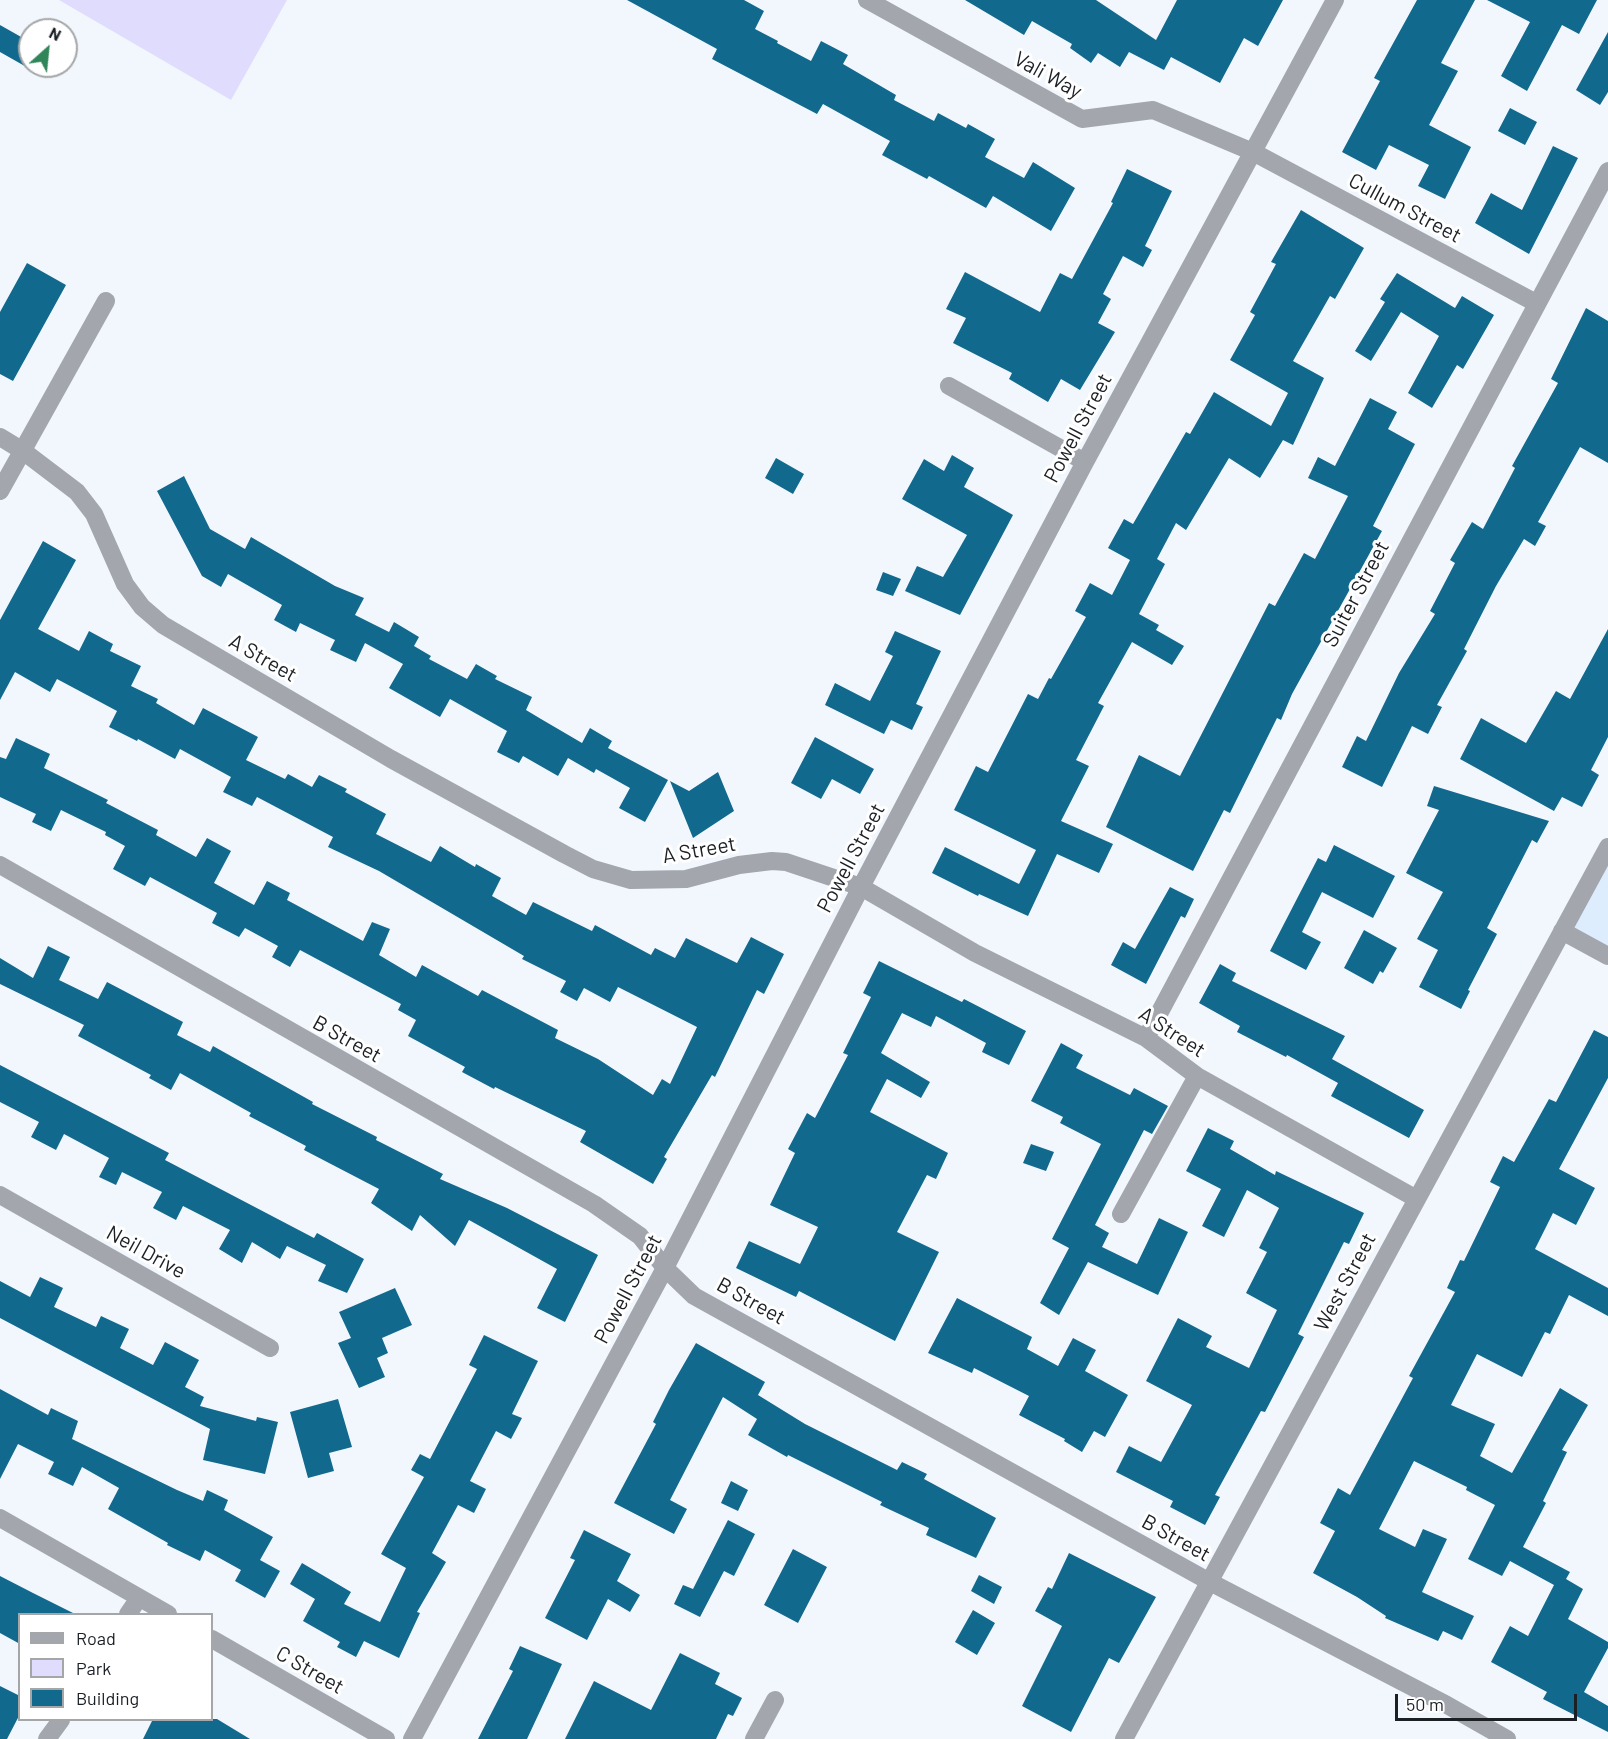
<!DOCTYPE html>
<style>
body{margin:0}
#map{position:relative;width:1608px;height:1739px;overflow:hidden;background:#f2f7fd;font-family:Barlow,sans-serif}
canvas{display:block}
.legend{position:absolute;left:18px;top:1613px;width:195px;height:108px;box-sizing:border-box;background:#fff;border:2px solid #a4a6a8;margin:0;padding:8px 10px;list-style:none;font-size:18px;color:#1b2025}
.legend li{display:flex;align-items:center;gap:12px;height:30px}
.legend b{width:30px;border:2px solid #a4a6a8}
.north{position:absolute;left:18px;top:18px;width:60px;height:60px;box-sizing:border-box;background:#fff;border:2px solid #a4a6a8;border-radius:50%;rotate:27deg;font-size:16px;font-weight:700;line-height:24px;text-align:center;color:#1b2025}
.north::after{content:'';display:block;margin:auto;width:21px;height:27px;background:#308559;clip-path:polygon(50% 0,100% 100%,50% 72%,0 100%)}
.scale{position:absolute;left:1395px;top:1694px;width:182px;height:27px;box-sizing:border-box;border:3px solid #1b2025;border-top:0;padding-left:8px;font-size:18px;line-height:21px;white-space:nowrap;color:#1b2025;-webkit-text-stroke:4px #fff;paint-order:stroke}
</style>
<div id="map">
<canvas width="1608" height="1739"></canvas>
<ul class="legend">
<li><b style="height:8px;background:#a3a6ad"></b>Road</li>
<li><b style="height:16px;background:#e0dcfe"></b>Park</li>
<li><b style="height:16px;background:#12698e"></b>Building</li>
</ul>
<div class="north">N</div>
<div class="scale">50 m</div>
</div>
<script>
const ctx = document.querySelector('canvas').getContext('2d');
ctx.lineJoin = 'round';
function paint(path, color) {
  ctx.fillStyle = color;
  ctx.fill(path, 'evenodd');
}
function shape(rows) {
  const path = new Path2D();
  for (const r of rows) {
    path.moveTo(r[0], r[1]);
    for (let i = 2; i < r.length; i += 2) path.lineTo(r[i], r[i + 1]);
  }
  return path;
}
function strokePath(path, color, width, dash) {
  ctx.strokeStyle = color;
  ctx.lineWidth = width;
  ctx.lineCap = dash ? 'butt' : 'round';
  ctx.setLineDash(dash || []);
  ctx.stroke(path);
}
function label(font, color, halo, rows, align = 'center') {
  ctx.font = font + ' Barlow,sans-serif';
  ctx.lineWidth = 6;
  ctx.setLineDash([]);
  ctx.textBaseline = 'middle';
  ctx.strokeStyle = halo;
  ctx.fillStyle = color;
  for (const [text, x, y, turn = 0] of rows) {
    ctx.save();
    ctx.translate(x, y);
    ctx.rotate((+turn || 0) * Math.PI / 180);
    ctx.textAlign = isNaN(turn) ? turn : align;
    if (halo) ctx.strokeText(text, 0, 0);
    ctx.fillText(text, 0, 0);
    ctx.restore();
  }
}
paint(shape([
 [1608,847,1608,956,1562,931]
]), '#deedfe');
paint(shape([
 [59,0,287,0,231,100]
]), '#e0dcfe');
paint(shape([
 [627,0,744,0,764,11,755,29,778,41,777,43,811,61,821,41,848,55,843,64,896,95,894,100,934,121,938,113,966,128,968,124,995,139,985,157,1024,178,1033,162,1075,188,1051,231,993,196,986,208,929,176,927,179,882,155,890,141,823,104,817,114,712,59,717,49],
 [965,0,1096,0,1156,40,1177,0,1283,0,1258,46,1244,38,1220,83,1171,57,1164,70,1129,52,1120,67,1098,53,1091,63,1070,48,1072,44,1032,21,1024,35],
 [1417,0,1475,0,1441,63,1458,71,1429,125,1471,147,1445,199,1418,186,1429,165,1389,145,1376,170,1342,152,1380,81,1374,78],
 [1487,0,1597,0,1579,34,1562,25,1527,91,1501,76,1530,22],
 [0,25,30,42,30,69,0,52],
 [1608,32,1608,92,1600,105,1576,90],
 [1510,108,1537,122,1525,145,1498,131],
 [1553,146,1578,158,1529,254,1475,223,1491,193,1522,210],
 [1127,169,1172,191,1145,246,1152,250,1143,267,1123,256,1103,294,1111,299,1098,323,1115,332,1080,390,1061,379,1048,402,1009,379,1012,373,953,343,966,318,946,309,965,272,1040,312,1060,273,1072,279,1113,203,1111,202],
 [1301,210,1364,248,1335,299,1330,296,1293,361,1324,378,1293,445,1283,440,1260,478,1229,458,1186,530,1176,523,1157,559,1165,564,1139,614,1159,625,1156,630,1184,646,1172,665,1132,642,1098,703,1104,706,1076,760,1089,766,1061,821,1113,844,1099,873,1057,854,1028,916,979,894,978,896,932,873,945,847,1019,884,1036,850,954,810,976,766,988,772,1028,694,1038,699,1049,678,1051,679,1086,617,1075,611,1090,583,1112,595,1130,560,1108,548,1124,519,1133,524,1186,432,1190,434,1214,392,1271,426,1288,393,1230,360,1255,315,1250,312,1276,264,1271,262],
 [27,263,66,285,13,381,0,374,0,312],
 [1397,273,1455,308,1462,296,1494,315,1463,369,1457,365,1432,408,1408,393,1439,336,1401,312,1371,361,1355,351,1385,302,1380,299],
 [1586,308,1608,321,1608,463,1580,447,1538,522,1546,526,1535,546,1524,539,1496,586,1464,649,1467,651,1437,705,1442,707,1428,734,1412,726,1382,787,1342,767,1357,736,1366,741,1399,673,1435,614,1430,611,1455,563,1450,560,1472,522,1483,529,1515,468,1512,466,1558,383,1551,379],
 [1370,398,1397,412,1388,429,1415,444,1373,526,1382,531,1292,694,1281,720,1277,718,1230,813,1224,810,1193,871,1106,827,1139,755,1180,776,1269,603,1275,606,1304,553,1315,559,1348,496,1308,478,1318,457,1335,466],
 [952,455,974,468,964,487,1013,515,960,615,905,591,917,566,943,577,967,535,902,499,924,459,944,471],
 [776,458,804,474,793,494,765,478],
 [184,476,210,529,245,549,251,537,335,586,364,598,355,615,389,632,394,622,419,637,414,646,431,656,429,659,467,679,476,664,497,676,495,679,532,697,526,710,541,719,582,743,590,728,612,741,608,748,668,780,645,822,619,808,630,788,596,769,594,773,568,758,558,776,523,756,519,763,497,752,507,731,450,699,440,717,389,688,403,664,365,643,356,662,330,650,335,640,300,623,296,632,274,620,282,605,228,574,221,587,202,576,157,491],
 [43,541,76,560,38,629,79,651,89,631,113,644,110,651,141,666,131,686,158,699,156,703,194,725,203,708,258,737,246,760,285,779,288,774,312,787,319,775,347,789,345,792,386,814,376,834,431,862,440,846,475,867,476,864,501,878,492,896,526,915,533,902,592,931,595,925,651,955,655,948,675,958,686,938,737,963,751,937,784,954,764,994,757,990,715,1077,712,1075,664,1157,667,1159,653,1184,580,1142,586,1131,495,1087,494,1089,462,1072,465,1067,408,1036,416,1020,398,1010,401,1004,300,950,290,967,272,957,278,946,245,928,239,937,212,923,217,913,150,877,145,886,113,869,125,846,105,835,106,832,61,810,51,831,32,822,36,814,0,797,0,757,6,759,16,738,50,754,44,768,108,800,106,803,158,830,156,835,196,857,207,838,231,851,214,883,254,905,267,881,290,893,287,900,363,941,372,922,390,929,379,955,416,977,422,965,478,996,482,990,558,1030,555,1038,598,1059,653,1095,662,1079,670,1084,697,1027,618,987,610,1002,584,988,577,1001,560,992,566,981,522,959,524,956,379,871,328,847,333,837,257,797,252,806,223,792,231,777,180,749,175,759,138,739,137,741,109,727,117,711,57,679,50,692,15,672,0,700,0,620],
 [883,572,901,579,893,596,876,590],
 [1608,629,1608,737,1591,770,1599,775,1582,807,1562,797,1554,811,1460,759,1481,718,1526,743,1556,691,1570,699],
 [895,631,941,651,916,704,923,707,912,730,891,720,884,734,825,705,835,683,870,701,893,656,885,652],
 [815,737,874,769,860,794,832,779,821,799,791,783],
 [718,772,734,811,693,838,670,781,689,791],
 [1434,786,1549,821,1537,843,1532,840,1487,928,1497,934,1468,990,1470,991,1461,1009,1419,987,1438,950,1417,939,1443,892,1406,873,1439,810,1427,806],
 [1334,845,1395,876,1373,918,1322,892,1302,932,1321,942,1306,970,1270,951,1318,858,1326,862],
 [1170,887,1194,899,1185,918,1181,916,1146,984,1111,965,1123,942,1135,949],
 [1364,930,1397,948,1383,973,1380,971,1373,984,1344,968],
 [48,946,70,957,59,980,98,999,107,982,183,1022,177,1035,210,1052,213,1046,313,1102,312,1104,377,1137,376,1140,443,1174,440,1179,507,1208,598,1255,565,1322,537,1308,557,1269,469,1220,455,1246,420,1215,412,1231,371,1203,379,1189,304,1150,306,1146,249,1116,251,1113,180,1073,171,1090,149,1078,151,1075,78,1036,84,1025,0,984,0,958,33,978],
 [879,961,962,1002,964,999,1026,1031,1009,1065,982,1052,986,1043,936,1016,931,1027,902,1013,881,1053,930,1082,921,1098,887,1079,870,1112,948,1153,936,1179,927,1175,897,1232,939,1252,895,1341,799,1291,796,1297,736,1268,749,1241,800,1264,818,1227,770,1205,795,1153,788,1149,807,1113,815,1118,848,1055,843,1053,871,997,863,993],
 [1220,964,1236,973,1232,981,1345,1036,1332,1059,1424,1110,1409,1138,1331,1096,1338,1083,1287,1055,1286,1057,1237,1032,1240,1026,1199,1003],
 [1594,1030,1608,1037,1608,1078,1559,1169,1595,1188,1576,1225,1553,1213,1535,1249,1608,1288,1608,1316,1569,1295,1550,1334,1545,1332,1522,1377,1477,1354,1451,1405,1495,1424,1480,1456,1512,1473,1560,1388,1588,1405,1562,1450,1567,1452,1543,1501,1546,1503,1523,1547,1570,1572,1566,1579,1583,1589,1568,1619,1608,1642,1608,1648,1584,1692,1608,1706,1608,1732,1543,1699,1547,1692,1491,1662,1510,1626,1528,1636,1554,1585,1510,1561,1502,1576,1468,1559,1495,1505,1466,1490,1467,1487,1414,1461,1379,1529,1415,1547,1423,1529,1447,1539,1422,1592,1474,1616,1462,1640,1443,1631,1438,1641,1385,1618,1386,1616,1357,1597,1313,1573,1335,1531,1320,1523,1338,1488,1350,1495,1413,1378,1409,1376,1455,1292,1447,1288,1460,1260,1464,1261,1500,1187,1490,1182,1503,1156,1514,1162,1549,1099,1556,1102],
 [1061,1043,1083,1055,1076,1068,1130,1095,1134,1088,1168,1106,1152,1134,1144,1130,1095,1225,1109,1233,1102,1247,1137,1264,1159,1218,1188,1232,1158,1295,1088,1262,1059,1315,1040,1303,1069,1248,1052,1239,1101,1144,1060,1123,1063,1117,1031,1101],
 [0,1065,169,1153,165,1160,314,1238,317,1233,364,1259,347,1293,318,1281,326,1265,287,1246,280,1259,252,1242,242,1263,219,1249,230,1230,183,1206,176,1220,153,1208,162,1192,122,1172,116,1185,99,1177,109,1158,64,1134,56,1150,31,1137,39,1122,0,1102],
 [1208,1128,1234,1141,1230,1149,1275,1175,1276,1171,1364,1213,1349,1244,1344,1242,1298,1334,1304,1337,1290,1364,1265,1412,1261,1411,1215,1495,1220,1497,1205,1525,1170,1507,1173,1501,1116,1472,1129,1446,1161,1462,1192,1405,1146,1381,1178,1318,1212,1336,1206,1347,1249,1368,1277,1310,1246,1293,1267,1252,1259,1248,1279,1208,1247,1190,1224,1237,1202,1226,1221,1189,1186,1171],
 [1031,1144,1054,1152,1046,1171,1023,1163],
 [40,1277,63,1288,54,1307,96,1327,101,1316,129,1329,120,1348,153,1365,165,1342,199,1360,185,1387,204,1397,200,1406,256,1421,257,1417,278,1422,265,1474,203,1460,210,1429,0,1318,0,1281,30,1297],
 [395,1288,412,1325,382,1338,388,1353,377,1358,385,1377,359,1388,338,1343,351,1338,339,1312],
 [957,1298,1032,1337,1027,1349,1058,1366,1073,1338,1096,1350,1085,1371,1128,1395,1105,1437,1094,1431,1082,1452,1064,1441,1065,1439,1019,1415,1029,1396,974,1368,972,1373,928,1353],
 [484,1335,538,1361,512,1414,522,1418,511,1439,496,1431,470,1481,486,1489,474,1513,458,1505,432,1553,446,1562,417,1612,420,1613,399,1658,364,1641,356,1657,337,1647,340,1642,303,1621,315,1599,290,1584,302,1563,351,1592,344,1604,380,1622,406,1568,381,1554,424,1477,411,1470,420,1454,430,1459,477,1369,469,1365],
 [696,1343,765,1382,758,1395,805,1424,897,1470,902,1462,927,1474,924,1479,996,1518,976,1558,926,1535,929,1528,880,1505,882,1502,788,1455,787,1457,748,1435,757,1419,723,1397,670,1500,687,1509,674,1534,614,1503,656,1424,653,1422,669,1390],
 [0,1389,48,1415,51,1408,78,1421,72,1439,177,1490,203,1501,207,1490,228,1500,224,1510,273,1537,260,1560,280,1571,265,1598,235,1581,241,1570,205,1550,200,1561,167,1545,168,1543,108,1509,119,1488,82,1467,73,1486,48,1474,54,1462,18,1444,0,1479],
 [338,1399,352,1447,329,1453,334,1471,308,1478,290,1412],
 [731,1481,748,1490,738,1511,721,1503],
 [728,1520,755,1534,734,1576,724,1571,700,1617,674,1604,683,1585,693,1589],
 [584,1530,631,1554,617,1581,640,1595,630,1612,608,1599,587,1640,545,1618,575,1560,570,1558],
 [793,1549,827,1567,798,1623,764,1605],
 [1069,1553,1156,1597,1119,1663,1109,1658,1071,1732,1022,1706,1062,1626,1035,1611,1048,1587,1052,1589],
 [979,1575,1002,1587,994,1604,971,1591],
 [0,1576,33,1593,75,1614,20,1614,20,1644,0,1633],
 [973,1610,995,1623,977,1655,955,1642],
 [520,1646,562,1664,527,1739,478,1739,513,1671,509,1669],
 [680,1653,720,1673,715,1684,742,1698,733,1716,728,1714,716,1739,565,1739,594,1681,651,1710],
 [0,1686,20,1696,20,1714,7,1739,0,1739],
 [153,1719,217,1719,250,1739,143,1739]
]), '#12698e');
strokePath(shape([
 [867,0,1082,119,1153,110,1253,152,1536,303],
 [949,386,1085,462],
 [0,437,23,451,77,492,94,514,125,584,142,607,163,625,391,759,564,854,593,869,631,880,686,879,739,865,772,861,786,862,861,887,975,953,1146,1038,1197,1076,1415,1198],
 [0,491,106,301],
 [0,865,594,1204,640,1236,665,1268,694,1296,1210,1582,1447,1705,1507,1739],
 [1562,931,1608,956],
 [1146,1038,1608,171],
 [0,1195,270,1348],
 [1121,1214,1197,1076],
 [0,1518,168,1614],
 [128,1614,139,1598],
 [212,1639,386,1739],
 [47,1739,61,1720],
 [412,1739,665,1268,861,887,1085,462,1335,0],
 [754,1739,775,1700],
 [1124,1739,1608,847]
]), '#a3a6ad', 18);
label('21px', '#1b2025', '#fff', [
 ["Vali Way",1048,75,29],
 ["Cullum Street",1405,208,28],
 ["Powell Street",1078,428,-62],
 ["Suiter Street",1356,594,-62],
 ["A Street",263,658,30],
 ["A Street",699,850,-10],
 ["Powell Street",851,858,-62],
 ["A Street",1172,1032,33],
 ["B Street",347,1039,29],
 ["Neil Drive",146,1252,29],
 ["West Street",1345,1282,-62],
 ["Powell Street",628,1289,-62],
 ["B Street",751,1301,29],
 ["B Street",1176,1538,29],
 ["C Street",310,1670,30]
]);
</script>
